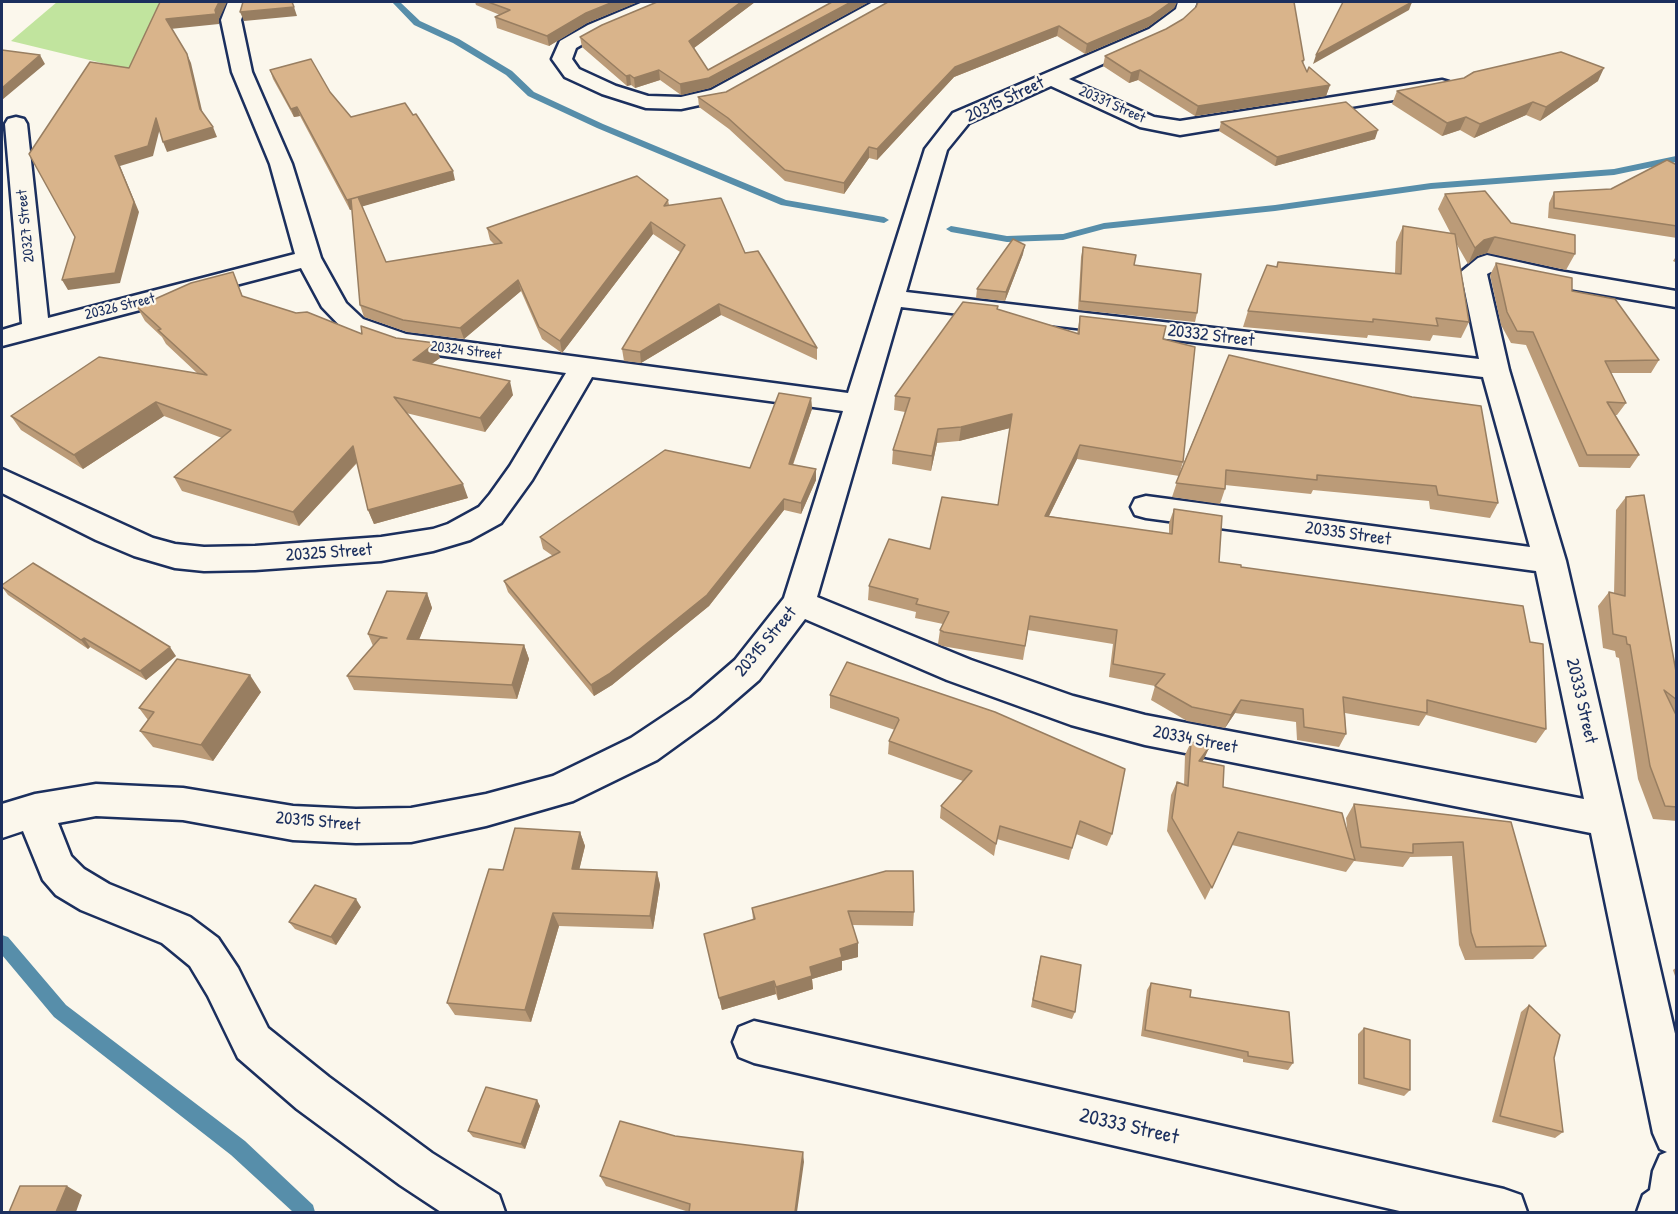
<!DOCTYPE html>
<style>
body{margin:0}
#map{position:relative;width:1678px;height:1214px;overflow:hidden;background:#fbf7ec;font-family:"Patrick Hand",sans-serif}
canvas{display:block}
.frame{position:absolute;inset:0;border:3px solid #1b2f5e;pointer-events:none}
</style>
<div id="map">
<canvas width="1678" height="1214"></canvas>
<div class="frame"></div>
</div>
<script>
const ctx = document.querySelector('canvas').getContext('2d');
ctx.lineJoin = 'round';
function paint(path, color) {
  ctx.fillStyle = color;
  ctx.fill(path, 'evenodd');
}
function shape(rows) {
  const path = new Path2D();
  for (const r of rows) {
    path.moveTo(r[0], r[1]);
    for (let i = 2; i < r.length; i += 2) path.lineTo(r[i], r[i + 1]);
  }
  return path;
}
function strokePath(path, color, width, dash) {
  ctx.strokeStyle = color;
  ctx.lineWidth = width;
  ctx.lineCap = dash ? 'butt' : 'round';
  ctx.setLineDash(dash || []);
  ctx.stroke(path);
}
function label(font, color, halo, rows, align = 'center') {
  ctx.font = font + ' "Patrick Hand",sans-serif';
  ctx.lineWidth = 4.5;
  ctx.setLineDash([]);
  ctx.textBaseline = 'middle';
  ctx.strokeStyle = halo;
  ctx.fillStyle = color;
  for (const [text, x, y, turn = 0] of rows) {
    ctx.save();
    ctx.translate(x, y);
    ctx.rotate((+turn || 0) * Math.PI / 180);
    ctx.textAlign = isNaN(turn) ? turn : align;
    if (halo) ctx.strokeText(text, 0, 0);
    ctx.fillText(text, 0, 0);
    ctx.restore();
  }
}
paint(shape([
 [57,2,159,2,139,72,11,41]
]), '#c1e49e');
paint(shape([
 [392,2,400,2,420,21,459,39,512,71,534,92,603,124,786,200,884,217,889,220,884,223,781,205,597,128,528,96,506,75,453,43,414,25,392,2],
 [1676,156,1676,162,1614,175,1431,189,1275,211,1104,229,1063,240,1007,242,951,232,946,229,951,226,1007,236,1063,234,1104,223,1275,205,1431,183,1614,169,1676,156],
 [2,935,8,937,66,1005,245,1141,313,1205,315,1212,293,1212,231,1155,54,1017,2,955,2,935]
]), '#578eaa');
const street = shape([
 [228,2,247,2,241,20,252,72,292,164,321,258,346,303,363,319,406,334,848,393,925,149,953,113,1149,29,1176,9,1178,2,1197,2,1192,15,1179,27,1163,37,1069,79,1154,117,1180,121,1442,80,1449,82,1453,86,1449,90,1442,92,1180,135,1140,127,1051,86,969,123,947,150,906,292,1479,359,1461,272,1478,258,1487,255,1559,271,1676,291,1676,307,1559,287,1491,272,1487,274,1509,370,1566,561,1676,1038,1676,1212,1637,1212,1643,1195,1650,1190,1653,1171,1660,1155,1667,1152,1660,1149,1653,1133,1591,833,1145,745,1071,725,947,680,805,619,759,680,715,718,657,760,573,801,486,826,411,842,356,843,293,840,183,820,96,816,58,823,71,856,84,869,109,884,190,917,218,938,238,968,268,1028,329,1077,432,1153,499,1195,505,1212,441,1212,400,1185,297,1109,238,1058,208,996,190,966,162,943,81,910,56,895,43,880,23,831,2,838,2,804,35,794,96,784,183,788,293,806,356,809,411,808,486,794,553,776,631,738,691,698,735,660,784,598,843,411,592,377,532,480,501,523,470,540,433,551,381,561,255,570,204,571,175,568,134,556,96,540,2,493,2,469,153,538,175,544,204,547,255,546,381,537,433,529,448,524,479,507,490,494,510,466,566,373,402,350,345,331,322,307,301,268,2,346,2,330,22,324,5,124,8,119,16,117,24,119,27,124,48,318,295,254,270,164,232,72,221,20,228,2],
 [901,307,1483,377,1530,547,1146,496,1135,499,1131,507,1135,515,1146,518,1536,571,1584,799,1145,715,1073,696,971,660,817,597,901,307],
 [643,2,668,2,665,6,602,33,576,48,572,59,579,69,616,86,648,96,681,97,711,90,873,2,896,2,893,6,726,100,718,101,681,109,646,108,602,94,565,77,552,59,560,41,588,25,643,2],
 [754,1021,1504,1189,1521,1195,1527,1212,1404,1212,754,1063,739,1057,733,1042,739,1027,754,1021]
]);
strokePath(street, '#1b2f5e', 5);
paint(street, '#fbf7ec');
paint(shape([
 [475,2,638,2,587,23,549,46,497,28,495,17,500,15,476,5],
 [657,2,755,2,694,48,708,70,832,2,869,2,710,88,681,95,660,80,635,88,631,85,627,86,582,47,580,37],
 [888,2,1177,2,1174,8,1148,27,1085,54,1057,36,954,77,877,160,869,158,844,194,785,181,729,129,699,107,698,97,726,92],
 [1196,7,1304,60,1303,64,1307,72,1330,85,1326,96,1195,116,1138,80,1129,83,1103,66,1105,56,1166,29,1183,19],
 [270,70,330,92,351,117,455,180,362,206,386,262,494,244,490,240,487,228,668,200,669,205,745,253,817,348,817,360,721,315,641,363,624,361,622,349,680,252,653,234,562,353,542,339,521,291,464,339,407,332,364,317,360,305,352,209,350,210,300,116,294,117,273,79],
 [1598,81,1540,121,1526,115,1474,138,1460,130,1442,136,1392,104,1397,91],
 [1221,122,1375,139,1275,166,1219,131],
 [1677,165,1677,238,1548,218,1549,203,1554,192,1611,189],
 [1445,194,1511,223,1575,254,1566,270,1487,253,1477,256,1468,264,1456,243,1469,322,1461,338,1433,335,1430,341,1368,335,1367,338,1243,327,1248,311,1395,273,1396,242,1403,226,1451,234,1438,209],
 [1083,247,1134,265,1197,313,1195,322,1078,310,1081,257],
 [1023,254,1005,301,976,298,977,289],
 [1677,255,1677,263,1673,261],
 [1496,263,1572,291,1659,360,1651,373,1611,373,1626,403,1617,415,1615,415,1639,455,1630,468,1579,467,1526,345,1511,343,1501,325,1490,275],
 [233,272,243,297,362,334,440,358,431,364,513,395,485,432,406,413,468,498,374,524,368,510,357,463,299,526,182,491,174,477,222,438,164,416,83,469,21,430,11,416,197,373,166,344,162,337,145,321,137,307],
 [998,310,1077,334,1080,316,1163,339,1183,462,1180,472,1229,355,1498,503,1490,518,1430,509,1429,501,1313,490,1311,494,1225,485,1225,489,1220,504,1172,497,1179,476,1077,459,1049,516,1169,534,1169,523,1174,509,1219,562,1241,567,1546,729,1536,743,1426,715,1419,726,1345,713,1346,734,1339,747,1297,740,1296,722,1235,713,1225,728,1187,721,1151,700,1155,686,1109,677,1113,644,1028,630,1023,660,942,646,938,644,940,630,943,624,915,618,916,612,868,600,869,586,930,549,998,505,1010,428,959,441,937,443,931,471,892,464,893,450,905,412,894,410,895,396],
 [811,398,812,409,793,465,816,469,816,480,801,514,784,510,709,606,612,685,594,696,508,592,504,581,553,556,543,549,540,537,750,468],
 [1626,497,1677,700,1677,821,1653,819,1638,779,1619,658,1616,657,1615,651,1603,648,1598,606,1609,592,1614,594,1616,510],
 [2,587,176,656,146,680,90,647,88,649,8,595],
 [427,593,432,608,419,640,524,645,529,659,517,699,354,690,347,676,373,646,368,634],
 [847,662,1112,834,1107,846,1076,834,1069,860,997,839,994,856,940,818,941,806,963,781,888,754,889,741,895,730,830,708,830,695],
 [261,692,213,761,153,747,140,731,148,720,139,708],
 [1191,742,1204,759,1202,762,1223,787,1348,837,1346,818,1354,804,1511,822,1546,946,1533,959,1465,960,1459,945,1452,856,1410,857,1403,867,1354,861,1346,872,1232,845,1205,900,1167,831,1171,795,1177,782,1184,785,1185,755],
 [580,832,585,846,579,870,657,872,660,885,653,929,559,926,531,1022,455,1015,447,1003,503,870],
 [361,907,336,945,295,929,289,922],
 [752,908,914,912,913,926,852,925,858,943,858,957,842,961,842,970,812,979,813,989,778,1000,776,994,722,1010,704,934,753,920],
 [1041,956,1075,1012,1072,1019,1031,1007,1039,964],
 [1677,967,1677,982,1673,970],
 [1151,983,1190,997,1293,1063,1288,1070,1243,1062,1243,1059,1141,1036,1147,990],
 [1529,1005,1554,1058,1563,1132,1555,1138,1492,1122,1521,1012],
 [1364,1028,1410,1090,1404,1096,1358,1084,1358,1034],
 [537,1100,540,1106,525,1149,473,1137,468,1131],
 [675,1136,804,1162,689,1212,606,1186,600,1176]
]), '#bb9b78');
paint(shape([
 [219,2,227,2,219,19,219,24,170,29,166,19,215,10],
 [613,2,638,2,587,23,549,46,547,36,586,13],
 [741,2,755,2,690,51,689,41],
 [851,2,869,2,710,88,681,95,680,84],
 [1171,2,1177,2,1174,8,1148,27,1085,54,1087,44],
 [1412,2,1409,10,1313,64,1316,55],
 [294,7,297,16,244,21,240,12],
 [1059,26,1057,36,954,77,877,160,877,149,955,67],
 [187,54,191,63,204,119,200,109],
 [40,55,45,64,2,100,2,88],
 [1604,68,1598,81,1540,121,1546,107],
 [659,70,660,80,635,88,634,78],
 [1140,70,1138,80,1129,83,1131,73],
 [630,75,631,85,627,86,626,76],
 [1330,85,1326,96,1195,116,1198,106],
 [1533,102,1526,115,1474,138,1480,124],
 [297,107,300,116,294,117,291,109],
 [1466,117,1460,130,1442,136,1447,123],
 [156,118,160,128,153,156,120,166,139,212,120,283,68,290,62,280,115,156],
 [213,127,217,137,167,152,163,142],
 [1378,130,1375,139,1275,166,1277,157],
 [869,147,869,158,844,194,844,183],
 [453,171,455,180,350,210,347,200],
 [651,222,653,234,562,353,560,341],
 [1495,237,1487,253,1477,256,1468,264,1475,248,1484,240],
 [1025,245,1023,254,1005,301,1006,292],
 [518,280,521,291,464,339,460,328],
 [719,304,721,315,641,363,640,352],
 [435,343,440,358,418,374,413,360],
 [510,381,513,395,485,432,480,418],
 [811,398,812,409,789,475,789,464],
 [156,402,164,416,83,469,74,455],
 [1012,414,1010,428,959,441,961,427],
 [938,429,937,443,931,471,932,456],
 [1080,445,1077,459,1042,530,1045,516],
 [353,446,359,460,299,526,293,512],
 [816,469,816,480,801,514,801,503],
 [463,484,468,498,374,524,368,510],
 [784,499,784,510,709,606,612,685,594,696,591,685],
 [427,593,432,608,413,654,407,639],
 [84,638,90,647,88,649,81,640],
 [524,645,529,659,517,699,512,685],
 [170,647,176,656,146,680,140,671],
 [250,675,261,692,213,761,201,745],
 [1241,700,1235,713,1225,728,1231,715],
 [1210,746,1204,759,1193,774,1199,761],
 [580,832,585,846,576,883,572,869],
 [657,872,660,885,653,929,650,916],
 [356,899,361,907,336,945,331,937],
 [553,913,559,926,531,1022,525,1010],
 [858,943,858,957,842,961,842,970,812,979,813,989,778,1000,776,987,840,949],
 [774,981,776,994,722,1010,719,998],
 [537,1100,540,1106,525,1149,521,1144],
 [803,1152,804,1162,797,1212,795,1212],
 [67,1186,82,1195,76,1212,56,1212]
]), '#987e61');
const building = shape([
 [160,2,219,2,215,10,216,14,166,19,187,54,200,109,213,127,163,142,156,118,148,146,115,156,134,202,115,273,62,280,75,237,29,154,90,62,129,68,160,2],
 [243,2,292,2,294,7,240,12,243,2],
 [488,2,613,2,586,13,547,36,495,17,510,10,488,2],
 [657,2,741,2,689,41,708,70,832,2,851,2,709,78,680,84,659,70,634,78,630,75,626,76,580,37,602,25,657,2],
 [888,2,1171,2,1150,17,1087,44,1059,26,955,67,877,149,869,147,844,183,785,170,728,118,698,97,726,92,888,2],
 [1198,2,1294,2,1304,60,1302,61,1307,72,1309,67,1330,85,1198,106,1140,70,1131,73,1105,56,1166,29,1183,19,1196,7,1198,2],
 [1343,2,1412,2,1316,55,1343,2],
 [2,50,40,55,2,88,2,50],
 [1561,52,1604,68,1546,107,1533,102,1480,124,1466,117,1447,123,1397,91,1464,78,1474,72,1561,52],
 [311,59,330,92,351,117,405,103,413,115,416,114,453,171,347,200,297,107,291,109,270,70,311,59],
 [1346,102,1378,130,1277,157,1221,122,1346,102],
 [1667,160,1677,165,1677,226,1554,208,1554,192,1611,189,1667,160],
 [637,176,668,200,664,206,721,198,745,253,758,251,817,348,719,304,640,352,622,349,685,245,651,222,560,341,539,327,518,280,460,328,403,320,360,305,351,199,358,197,386,262,502,243,487,228,637,176],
 [1485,191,1511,223,1575,235,1575,254,1495,237,1484,240,1475,248,1445,194,1485,191],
 [1403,226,1455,234,1469,322,1436,318,1438,326,1373,319,1373,322,1248,311,1267,265,1277,267,1278,262,1401,274,1403,226],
 [1013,239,1025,245,1006,292,977,289,1013,239],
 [1083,247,1136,255,1134,265,1201,274,1197,313,1080,301,1083,247],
 [1496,263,1572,278,1572,291,1615,299,1659,360,1605,361,1626,403,1607,402,1639,455,1587,455,1533,332,1517,331,1507,312,1496,263],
 [233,272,242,296,296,313,307,312,362,334,361,326,396,338,435,343,413,360,510,381,480,418,394,397,463,484,368,510,353,446,293,512,174,477,231,430,156,402,74,455,11,416,99,357,207,375,158,330,161,329,137,307,191,283,233,272],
 [963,302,998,306,997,309,1079,334,1080,316,1166,326,1163,339,1195,347,1183,462,1080,445,1045,516,1172,534,1174,509,1222,516,1219,562,1241,565,1241,567,1523,606,1530,642,1543,644,1546,729,1427,700,1427,713,1343,697,1346,734,1304,727,1303,709,1241,700,1231,715,1192,707,1155,686,1165,674,1113,664,1117,630,1030,616,1025,646,944,632,940,630,949,612,916,604,918,599,869,586,889,539,930,549,942,497,998,505,1012,414,961,427,938,429,932,456,893,450,910,398,895,396,963,302],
 [1229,355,1412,397,1481,406,1498,503,1438,495,1436,486,1317,475,1317,480,1226,470,1225,489,1176,483,1229,355],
 [779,393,811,398,789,464,816,469,801,503,784,499,707,595,609,674,591,685,504,581,560,552,540,537,665,450,750,468,779,393],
 [1644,495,1677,677,1677,700,1664,690,1677,717,1677,807,1665,806,1650,766,1630,645,1627,644,1626,637,1613,634,1609,592,1625,596,1626,497,1644,495],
 [33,563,170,647,140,671,84,638,81,640,2,587,2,585,33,563],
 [387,591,427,593,407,639,524,645,512,685,347,676,380,638,387,638,368,634,387,591],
 [177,659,250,675,201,745,140,731,154,712,139,708,177,659],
 [847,662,995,712,1125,769,1112,834,1080,821,1072,848,1000,826,996,844,941,806,972,771,889,741,899,720,898,718,830,695,847,662],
 [1191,742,1210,746,1199,761,1224,766,1223,787,1342,813,1355,860,1238,832,1212,888,1172,818,1177,782,1188,786,1191,742],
 [1354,804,1511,822,1546,946,1476,947,1471,932,1463,842,1413,844,1413,853,1361,847,1354,804],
 [515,828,580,832,572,869,657,872,650,916,553,913,525,1010,447,1003,489,869,503,870,515,828],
 [886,871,913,871,914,912,848,911,858,943,840,949,842,957,810,967,812,976,776,987,774,981,719,998,704,934,755,919,752,908,886,871],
 [315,885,356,899,331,937,289,922,315,885],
 [1041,956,1081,965,1075,1012,1033,1000,1041,956],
 [1151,983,1191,990,1190,997,1289,1012,1293,1063,1248,1056,1248,1052,1145,1030,1151,983],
 [1529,1005,1560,1035,1554,1058,1563,1132,1500,1116,1529,1005],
 [1364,1028,1410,1040,1410,1090,1364,1078,1364,1028],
 [486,1087,537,1100,521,1144,468,1131,486,1087],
 [620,1121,675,1136,803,1152,795,1212,689,1212,690,1204,600,1176,620,1121],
 [20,1186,67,1186,56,1212,9,1212,20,1186]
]);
paint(building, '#d9b48b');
strokePath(building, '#987e61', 1.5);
label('15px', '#1b2f5e', '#fbf7ec', [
 ["20331 Street",1112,105,24],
 ["20327 Street",26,226,-96],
 ["20326 Street",120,307,-14],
 ["20324 Street",466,351,7]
]);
label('18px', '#1b2f5e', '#fbf7ec', [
 ["20315 Street",1005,100,-25],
 ["20332 Street",1211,336,7],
 ["20335 Street",1348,534,8],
 ["20325 Street",329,553,-4],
 ["20315 Street",766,642,-50],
 ["20333 Street",1581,701,77],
 ["20334 Street",1195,740,11],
 ["20315 Street",318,822,5]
]);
label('21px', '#1b2f5e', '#fbf7ec', [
 ["20333 Street",1129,1127,13]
]);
</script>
